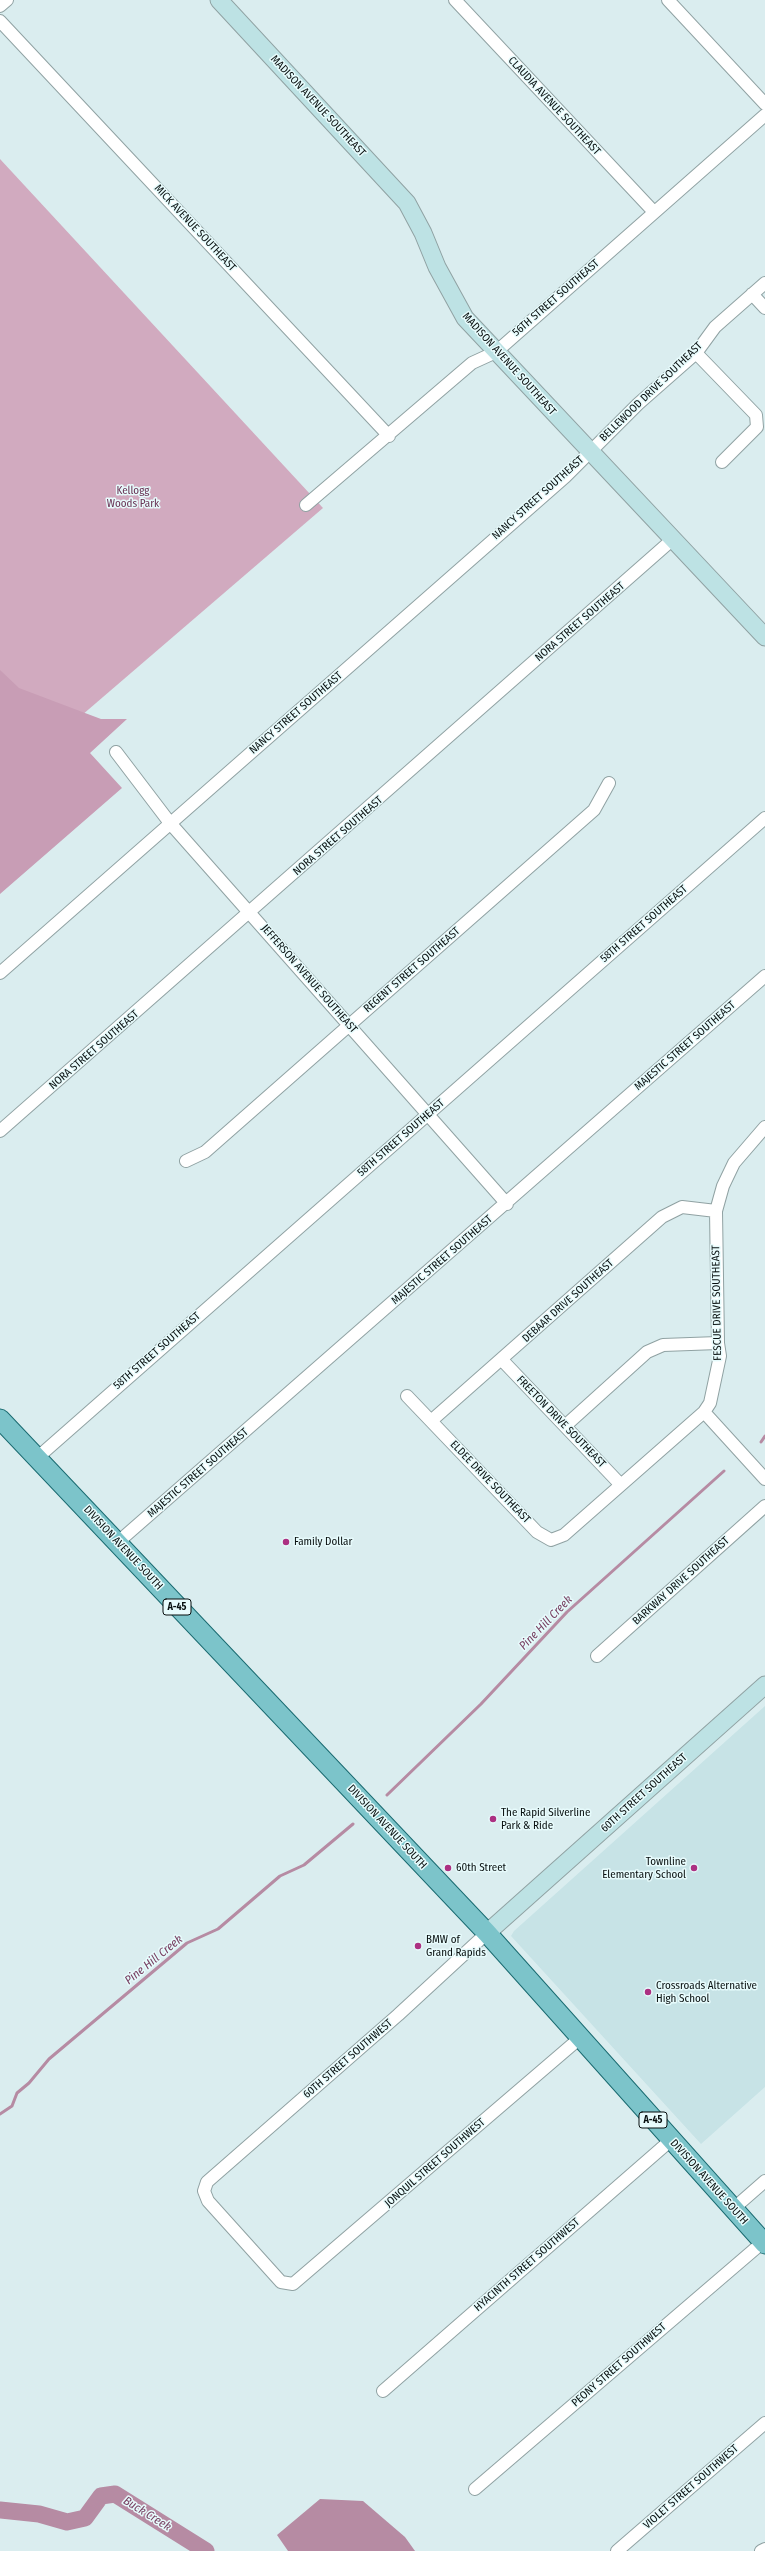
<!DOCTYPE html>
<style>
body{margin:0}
canvas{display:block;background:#daedef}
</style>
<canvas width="765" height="2551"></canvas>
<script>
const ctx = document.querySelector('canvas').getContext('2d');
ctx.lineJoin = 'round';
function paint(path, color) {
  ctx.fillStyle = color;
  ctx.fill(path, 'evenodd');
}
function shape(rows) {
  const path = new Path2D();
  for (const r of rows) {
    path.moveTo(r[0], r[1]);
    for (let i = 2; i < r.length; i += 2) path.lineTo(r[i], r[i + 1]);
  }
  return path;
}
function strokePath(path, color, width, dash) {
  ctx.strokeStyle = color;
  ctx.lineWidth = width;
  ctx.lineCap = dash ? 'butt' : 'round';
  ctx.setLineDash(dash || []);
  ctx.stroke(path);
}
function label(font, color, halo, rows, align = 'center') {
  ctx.font = font + ' "Fira Sans Condensed",sans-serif';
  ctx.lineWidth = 3;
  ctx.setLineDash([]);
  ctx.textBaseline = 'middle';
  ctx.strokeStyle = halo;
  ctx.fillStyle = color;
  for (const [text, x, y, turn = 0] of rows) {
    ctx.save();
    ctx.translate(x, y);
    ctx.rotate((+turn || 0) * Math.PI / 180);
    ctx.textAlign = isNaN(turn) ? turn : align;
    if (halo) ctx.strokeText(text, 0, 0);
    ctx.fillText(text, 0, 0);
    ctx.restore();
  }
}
paint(shape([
 [765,1706,765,2087,701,2144,511,1936,514,1931]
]), '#c7e3e6');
paint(shape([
 [0,159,323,508,46,746,0,693]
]), '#d1aabf');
paint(shape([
 [0,670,19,688,85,713,101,719,127,719,90,753,122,788,0,894]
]), '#c89db5');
paint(shape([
 [320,2499,363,2501,405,2537,415,2551,288,2551,277,2535]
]), '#b68ba3');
strokePath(shape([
 [761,1442,765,1436],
 [387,1795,481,1704,567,1612,724,1471],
 [0,2114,12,2106,17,2093,29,2083,49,2059,187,1943,218,1929,280,1876,304,1865,353,1824]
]), '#b68ba3', 3);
strokePath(shape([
 [0,2510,39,2514,67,2522,85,2518,101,2496,115,2494,206,2551]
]), '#b68ba3', 17);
const street = shape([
 [455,0,654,212],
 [668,0,765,104],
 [0,6,7,0],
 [0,21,389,436],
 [752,294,765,308],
 [696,353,756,415,757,427,722,462],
 [306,505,472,363,496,352,765,115],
 [116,752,170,823,507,1204],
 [0,973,565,477,638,404,696,353,715,327,765,283],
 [0,1131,673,539],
 [186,1161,205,1152,594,810,609,783],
 [502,1360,620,1484],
 [407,1396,537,1532,551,1540,564,1535,704,1412,710,1403,720,1356,718,1343,716,1211,723,1186,734,1163,765,1127],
 [704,1412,765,1479],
 [431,1421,662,1217,682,1207,716,1211],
 [565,1426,647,1352,663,1345,718,1343],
 [37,1458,765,818],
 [117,1543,765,976],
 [597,1656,765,1506],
 [487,1933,398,2015,207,2182,204,2191,208,2201,281,2282,293,2284,580,2038],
 [733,2209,765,2181],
 [383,2391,671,2140],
 [475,2489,763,2242],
 [617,2551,765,2423],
 [761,2551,765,2549]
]);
const secondary = shape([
 [219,0,407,203,423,233,437,267,465,318,765,637],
 [487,1933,765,1685]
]);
const primary = shape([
 [0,1419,487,1933,765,2244]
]);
strokePath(street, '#90a2a3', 14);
strokePath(secondary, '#90a2a3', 19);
strokePath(primary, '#1a6b71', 21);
strokePath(street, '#fff', 12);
strokePath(secondary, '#bde2e4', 17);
strokePath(primary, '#7cc4ca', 19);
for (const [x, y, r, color] of [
 [286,1542,4,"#ac3082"],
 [493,1819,4,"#ac3082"],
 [448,1868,4,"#ac3082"],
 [694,1868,4,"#ac3082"],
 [418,1946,4,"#ac3082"],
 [648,1992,4,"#ac3082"]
]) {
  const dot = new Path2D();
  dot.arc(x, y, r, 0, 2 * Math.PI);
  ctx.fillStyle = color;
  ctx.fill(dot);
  strokePath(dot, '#e7fbfc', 1.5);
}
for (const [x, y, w] of [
 [177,1607,28],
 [653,2120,28]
]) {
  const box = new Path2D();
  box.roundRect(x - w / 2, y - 8, w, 16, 3);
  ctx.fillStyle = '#e7fbfc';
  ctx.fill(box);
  strokePath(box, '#080f0f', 1);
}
label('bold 10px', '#080f0f', null, [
 ["A-45",177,1607],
 ["A-45",653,2120]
]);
label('11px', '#080f0f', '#e7fbfc', [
 ["MADISON AVENUE SOUTHEAST",318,106,47],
 ["CLAUDIA AVENUE SOUTHEAST",554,106,47],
 ["MICK AVENUE SOUTHEAST",195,228,47],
 ["56TH STREET SOUTHEAST",556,298,-41],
 ["MADISON AVENUE SOUTHEAST",509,364,48],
 ["BELLEWOOD DRIVE SOUTHEAST",651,392,-44],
 ["NANCY STREET SOUTHEAST",538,498,-42],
 ["NORA STREET SOUTHEAST",580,622,-41],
 ["NANCY STREET SOUTHEAST",296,713,-41],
 ["NORA STREET SOUTHEAST",338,836,-41],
 ["58TH STREET SOUTHEAST",644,924,-41],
 ["REGENT STREET SOUTHEAST",412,970,-41],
 ["JEFFERSON AVENUE SOUTHEAST",309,979,49],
 ["MAJESTIC STREET SOUTHEAST",685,1046,-41],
 ["NORA STREET SOUTHEAST",94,1050,-41],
 ["58TH STREET SOUTHEAST",401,1138,-41],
 ["MAJESTIC STREET SOUTHEAST",442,1260,-41],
 ["DEBAAR DRIVE SOUTHEAST",568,1301,-42],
 ["FESCUE DRIVE SOUTHEAST",717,1303,-91],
 ["58TH STREET SOUTHEAST",157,1351,-41],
 ["FREETON DRIVE SOUTHEAST",561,1422,46],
 ["MAJESTIC STREET SOUTHEAST",198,1473,-41],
 ["ELDEE DRIVE SOUTHEAST",490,1482,46],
 ["DIVISION AVENUE SOUTH",123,1548,47],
 ["BARKWAY DRIVE SOUTHEAST",681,1581,-42],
 ["60TH STREET SOUTHEAST",644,1793,-42],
 ["DIVISION AVENUE SOUTH",387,1827,47],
 ["60TH STREET SOUTHWEST",348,2059,-41],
 ["JONQUIL STREET SOUTHWEST",435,2163,-41],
 ["DIVISION AVENUE SOUTH",709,2182,48],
 ["HYACINTH STREET SOUTHWEST",527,2265,-41],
 ["PEONY STREET SOUTHWEST",619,2365,-41],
 ["VIOLET STREET SOUTHWEST",691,2487,-41]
]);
label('11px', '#693254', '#e7fbfc', [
 ["Kellogg",133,491],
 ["Woods Park",133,504]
]);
label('11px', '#080f0f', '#e7fbfc', [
 ["Family Dollar",294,1542],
 ["The Rapid Silverline",501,1813],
 ["Park & Ride",501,1826],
 ["Townline",686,1862,"right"],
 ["Elementary School",686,1875,"right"],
 ["60th Street",456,1868],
 ["BMW of",426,1940],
 ["Grand Rapids",426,1953],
 ["Crossroads Alternative",656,1986],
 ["High School",656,1999]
], 'left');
label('italic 12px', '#784062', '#e7fbfc', [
 ["Pine Hill Creek",546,1623,-46],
 ["Pine Hill Creek",154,1960,-39],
 ["Buck Creek",147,2514,32]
]);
</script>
